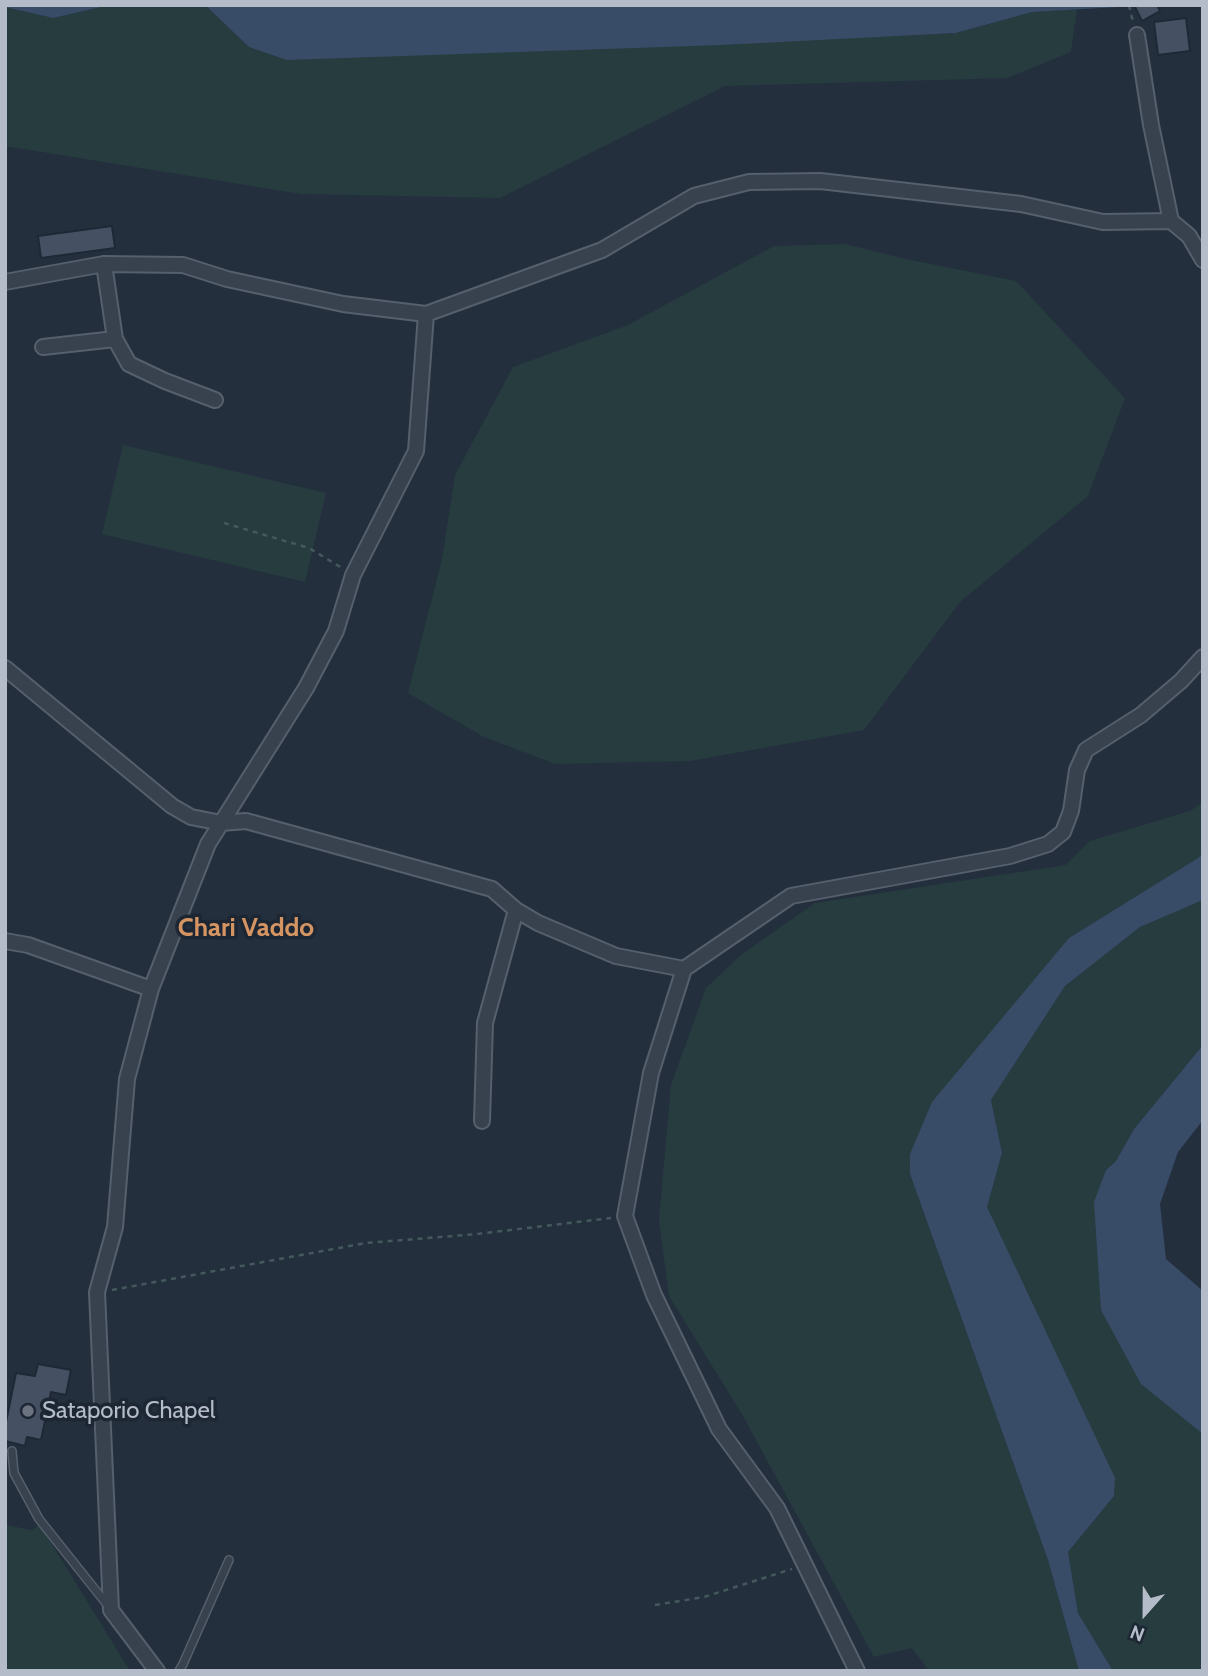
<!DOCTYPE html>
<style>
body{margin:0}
#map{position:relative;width:1208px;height:1676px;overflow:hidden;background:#242f3e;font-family:Cabin,sans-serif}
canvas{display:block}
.frame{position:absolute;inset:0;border:7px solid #b4bcc9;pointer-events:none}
.north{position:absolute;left:1110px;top:1578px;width:70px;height:70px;-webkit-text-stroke:5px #1d2633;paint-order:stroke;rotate:201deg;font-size:19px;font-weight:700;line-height:28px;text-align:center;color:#b4bcc9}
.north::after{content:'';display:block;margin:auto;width:24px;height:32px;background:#b4bcc9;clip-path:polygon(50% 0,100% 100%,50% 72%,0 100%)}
</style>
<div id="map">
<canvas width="1208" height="1676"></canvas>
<div class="frame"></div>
<div class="north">N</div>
</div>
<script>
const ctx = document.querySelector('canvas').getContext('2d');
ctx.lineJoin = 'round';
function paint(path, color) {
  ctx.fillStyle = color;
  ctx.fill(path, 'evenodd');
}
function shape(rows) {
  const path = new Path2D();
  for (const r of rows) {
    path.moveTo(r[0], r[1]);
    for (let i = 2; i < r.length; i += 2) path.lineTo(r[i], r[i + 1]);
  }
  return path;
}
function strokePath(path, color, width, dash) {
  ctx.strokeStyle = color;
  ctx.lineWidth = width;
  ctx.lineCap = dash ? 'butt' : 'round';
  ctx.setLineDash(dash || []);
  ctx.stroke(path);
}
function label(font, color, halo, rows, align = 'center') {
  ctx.font = font + ' Cabin,sans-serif';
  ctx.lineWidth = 7;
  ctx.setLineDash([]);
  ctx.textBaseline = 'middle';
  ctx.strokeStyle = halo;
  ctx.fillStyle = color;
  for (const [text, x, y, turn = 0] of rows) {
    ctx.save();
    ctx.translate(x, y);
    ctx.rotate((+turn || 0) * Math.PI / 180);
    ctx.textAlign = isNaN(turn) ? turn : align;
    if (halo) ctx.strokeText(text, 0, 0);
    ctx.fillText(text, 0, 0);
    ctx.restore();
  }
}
paint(shape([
 [110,5,205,5,249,47,857,37,956,33,1032,12,1077,9,1071,52,1007,78,725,86,500,198,301,194,5,146,5,7,53,18],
 [845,244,906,259,1016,281,1125,398,1088,496,960,602,864,730,690,761,555,764,482,736,408,693,442,559,455,475,513,367,628,325,774,246],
 [123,445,326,493,305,582,102,534],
 [1203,802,1203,853,1198,858,1069,938,910,1154,910,1174,1048,1560,1079,1671,929,1671,912,1648,874,1657,743,1416,669,1296,659,1220,671,1085,706,988,742,954,815,903,1066,865,1090,841,1190,811],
 [1203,900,1203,1045,1134,1129,1116,1161,1106,1170,1199,1430,1203,1434,1203,1671,1113,1671,1078,1613,1068,1552,1114,1496,987,1207,1002,1153,991,1100,1065,986,1140,927],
 [5,1525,32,1530,40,1525,130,1671,5,1671]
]), '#263c3f');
paint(shape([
 [5,5,110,5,53,18,5,7],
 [205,5,1124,5,1118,7,1032,12,956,33,721,45,287,60,249,47],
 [1203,853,1203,900,1140,927,1065,986,991,1100,1002,1153,987,1207,1115,1478,1114,1496,1068,1552,1078,1613,1113,1671,1079,1671,1048,1560,910,1174,910,1154,932,1102,1069,938,1198,858],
 [1203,1045,1203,1120,1178,1152,1160,1204,1166,1259,1203,1291,1203,1434,1141,1384,1101,1310,1094,1202,1106,1170,1116,1161,1134,1129]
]), '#394c67');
const building = shape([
 [1134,5,1157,5,1160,11,1142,21,1134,5],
 [1186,18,1190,51,1158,55,1154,22,1186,18],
 [112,226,115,248,41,258,38,236,112,226],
 [38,1364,71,1370,66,1395,51,1392,41,1440,27,1437,25,1446,5,1441,5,1427,16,1373,35,1376,38,1364]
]);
paint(building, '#455162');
strokePath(building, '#1f2835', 2);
const service = shape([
 [12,1451,14,1473,39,1519,109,1607],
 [179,1671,183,1664,229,1560]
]);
const minor = shape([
 [1137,35,1151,125,1171,221,1189,236,1203,260],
 [104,264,115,339,129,364,165,381,215,400],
 [5,282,104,264,183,265,227,279,343,304,426,314,602,250,694,196,749,182,820,181,1021,204,1103,222,1171,221],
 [43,347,115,339],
 [5,668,172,806,191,817,221,823,246,821,492,889,516,910,538,923,616,956,684,969],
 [5,941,28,945,151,989],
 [482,1121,485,1023,516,910],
 [157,1671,111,1610,97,1292,115,1227,127,1079,151,989,208,844,306,688,336,631,353,575,416,451,426,314],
 [857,1671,777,1508,719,1429,654,1295,625,1216,651,1073,684,969,791,896,1010,856,1048,844,1063,832,1071,811,1077,770,1086,750,1141,715,1181,681,1203,657]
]);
strokePath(service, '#565f6c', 10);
strokePath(minor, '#565f6c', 18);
strokePath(shape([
 [1129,5,1133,22],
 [224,523,309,548,342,568],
 [112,1290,366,1243,477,1234,611,1218],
 [655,1605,704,1597,792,1569]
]), '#44595c', 2.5, [5, 5]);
strokePath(service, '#38414e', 7);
strokePath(minor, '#38414e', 14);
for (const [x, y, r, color] of [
 [28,1411,7,"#6b7280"]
]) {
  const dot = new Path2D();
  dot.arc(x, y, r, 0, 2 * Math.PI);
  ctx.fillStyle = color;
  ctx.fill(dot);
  strokePath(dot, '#1d2633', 2.5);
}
label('24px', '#b4bcc9', '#1d2633', [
 ["Sataporio Chapel",42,1411]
], 'left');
label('bold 26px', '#d59563', '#1d2633', [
 ["Chari Vaddo",246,928]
]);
</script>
